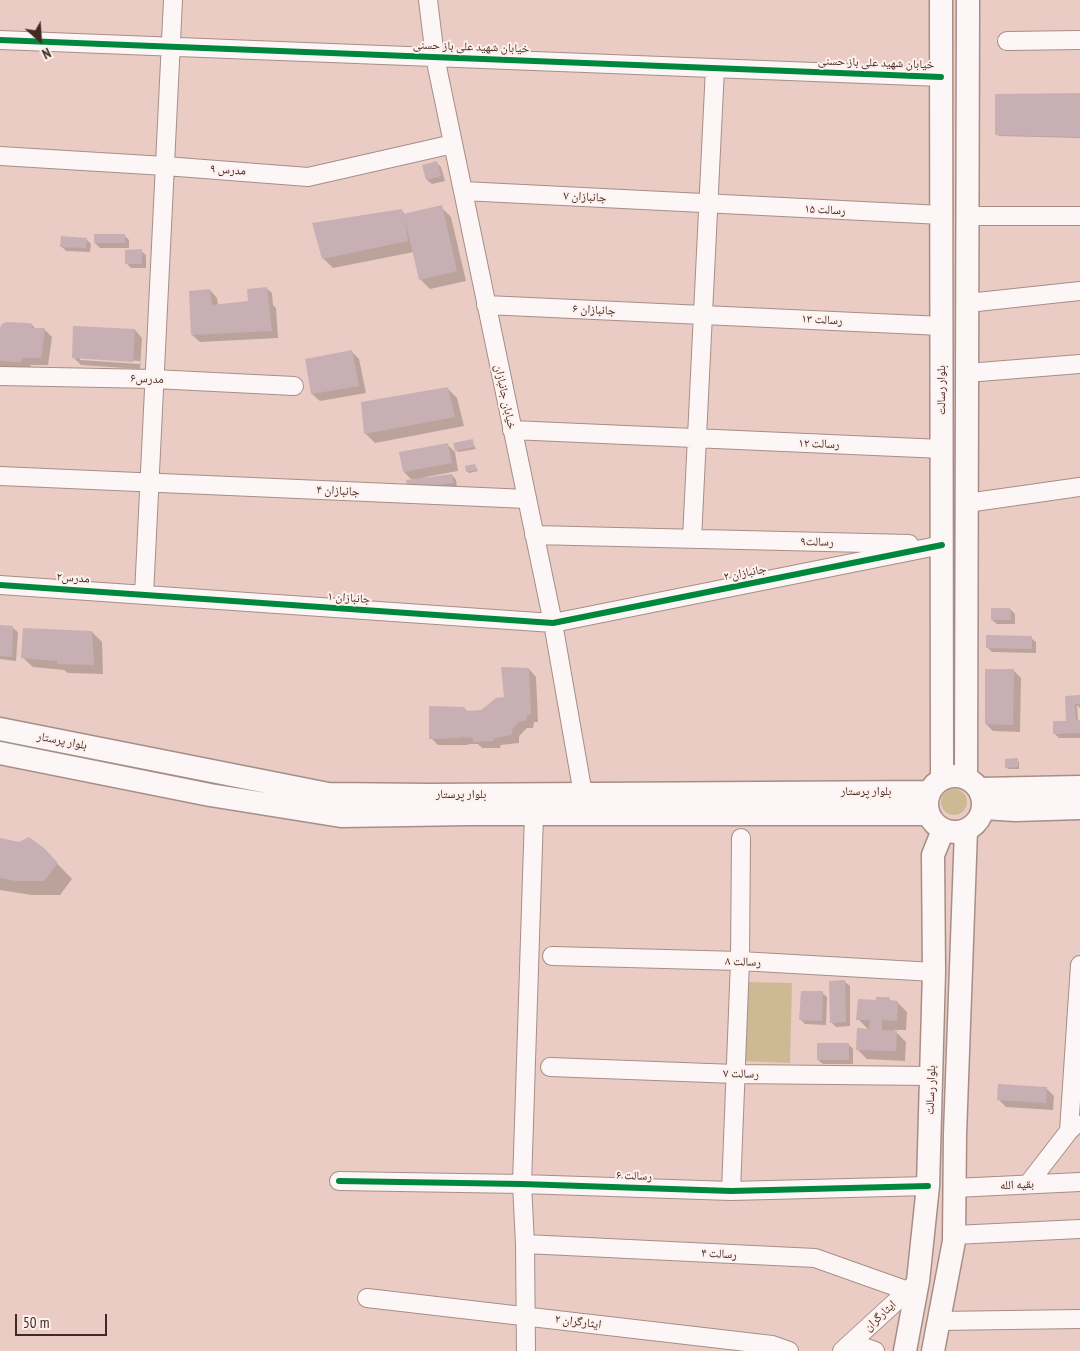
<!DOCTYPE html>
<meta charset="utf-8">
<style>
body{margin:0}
#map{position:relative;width:1080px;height:1351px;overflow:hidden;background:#eaccc4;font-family:"PT Sans Narrow",sans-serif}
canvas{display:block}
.north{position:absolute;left:15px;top:15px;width:50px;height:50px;-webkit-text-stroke:4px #fef0ec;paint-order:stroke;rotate:154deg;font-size:14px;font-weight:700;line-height:20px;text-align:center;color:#432922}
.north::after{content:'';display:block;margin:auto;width:18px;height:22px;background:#432922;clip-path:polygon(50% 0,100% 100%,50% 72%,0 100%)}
.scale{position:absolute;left:15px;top:1314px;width:92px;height:22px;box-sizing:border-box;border:2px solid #432922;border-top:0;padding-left:6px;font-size:15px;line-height:18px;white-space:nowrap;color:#432922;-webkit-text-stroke:4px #fef0ec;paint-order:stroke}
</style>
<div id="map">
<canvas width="1080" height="1351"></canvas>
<div class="north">N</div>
<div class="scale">50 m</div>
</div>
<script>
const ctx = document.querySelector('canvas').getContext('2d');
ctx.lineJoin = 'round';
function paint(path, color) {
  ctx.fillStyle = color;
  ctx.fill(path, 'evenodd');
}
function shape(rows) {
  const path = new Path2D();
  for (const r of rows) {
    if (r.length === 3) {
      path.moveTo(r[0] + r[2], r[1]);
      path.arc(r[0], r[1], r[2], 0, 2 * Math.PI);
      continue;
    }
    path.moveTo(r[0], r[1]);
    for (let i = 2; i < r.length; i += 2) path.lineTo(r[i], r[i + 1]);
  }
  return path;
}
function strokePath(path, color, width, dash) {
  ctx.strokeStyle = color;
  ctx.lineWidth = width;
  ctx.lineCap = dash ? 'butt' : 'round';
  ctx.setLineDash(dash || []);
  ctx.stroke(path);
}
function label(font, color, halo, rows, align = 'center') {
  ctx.font = font + ' "PT Sans Narrow","Noto Naskh Arabic",sans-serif';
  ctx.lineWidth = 4;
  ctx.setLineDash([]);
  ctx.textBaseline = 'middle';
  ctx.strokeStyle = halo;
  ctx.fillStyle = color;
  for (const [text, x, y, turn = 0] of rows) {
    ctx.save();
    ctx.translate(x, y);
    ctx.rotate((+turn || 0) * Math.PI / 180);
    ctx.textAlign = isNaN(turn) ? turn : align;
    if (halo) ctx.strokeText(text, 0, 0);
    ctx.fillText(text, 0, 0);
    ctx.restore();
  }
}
paint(shape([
 [954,802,13],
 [744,982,792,983,790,1063,743,1061]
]), '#ceb995');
paint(shape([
 [1080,94,1080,138,999,136,997,134],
 [436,162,441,167,445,181,432,184,427,180],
 [441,207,451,217,466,281,430,289,420,279,414,252,333,268,323,258,402,211,406,215],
 [124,235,129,240,129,248,100,248,95,243],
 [86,239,91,244,90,252,66,251,62,247],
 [141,251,146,255,146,268,131,268,127,264],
 [267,289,272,293,273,305,276,308,278,338,200,342,192,335,210,290,217,298,218,305,249,302],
 [32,325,36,329,45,330,52,337,48,365,31,365,29,369,0,368,0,330],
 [135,330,142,338,140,369,81,365,74,358],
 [80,357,140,361,140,364,80,360],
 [352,352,359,359,366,393,320,401,312,394,306,360],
 [447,388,457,398,464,426,375,443,365,433],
 [472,441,476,449,458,452,456,450],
 [448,445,455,452,458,471,425,477,425,479,452,475,456,480,457,487,413,493,413,481,404,472],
 [475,465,478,471,469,473,467,471],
 [1010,609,1015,614,1015,624,997,624,992,620],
 [0,626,13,628,18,632,16,661,0,659,0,663],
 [92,632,102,642,103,674,68,673,64,670,33,667,22,657],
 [1031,638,1036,642,1036,653,992,652,987,647],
 [529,669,536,677,538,722,534,722,533,728,527,728,521,734,519,737,519,743,501,745,500,748,482,748,478,744,470,744,467,745,438,745,431,738,464,708,468,712,482,711,505,698],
 [1013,670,1021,678,1020,732,993,731,986,724],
 [1066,697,1080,697,1080,708,1077,705,1078,722,1080,721,1080,738,1059,738,1054,733,1067,722],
 [1017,760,1019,762,1019,769,1008,769,1006,767],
 [0,839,43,849,72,879,60,895,32,895,0,890],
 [845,982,850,986,850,1026,836,1027,831,1022],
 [822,993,827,997,826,1025,805,1024,800,1019],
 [889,999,892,1002,897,1002,907,1012,906,1030,894,1030,906,1042,905,1061,867,1059,857,1049,869,1030,858,1019,877,1001],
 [848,1044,853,1049,853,1064,823,1064,818,1060],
 [1046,1088,1054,1096,1053,1110,1006,1107,999,1100]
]), '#0003');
paint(shape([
 [1080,93,1080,137,995,135,995,94],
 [437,161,441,176,426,180,422,165],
 [442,205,457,271,419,280,405,219,408,241,322,259,312,223,402,209,403,214],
 [94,234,125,234,125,243,94,243],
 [61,236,87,238,86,248,60,247],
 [142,249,142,264,125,264,125,250],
 [267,287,272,331,191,335,189,291,210,289,212,305,248,301,247,289],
 [7,322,27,323,33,324,31,328,45,328,41,358,23,358,21,362,0,361,0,328,2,324],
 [73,326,135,329,133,362,72,358],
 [352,350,359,386,311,394,305,359],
 [448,387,455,417,364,434,361,402],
 [473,439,474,447,455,451,453,443],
 [448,443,452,463,403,472,399,452],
 [475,464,477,470,466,472,465,466],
 [452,474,453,483,407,489,406,480],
 [991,608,1010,608,1011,620,991,620],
 [0,625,13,626,12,657,0,656],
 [23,628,92,631,94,665,57,664,57,661,21,658],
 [986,635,1032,636,1032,649,986,648],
 [501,667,529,668,531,715,527,715,526,721,519,721,514,727,512,730,512,735,494,738,493,741,473,742,473,738,462,737,459,738,429,739,429,706,464,707,465,711,481,710,496,698,504,697],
 [985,669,1014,669,1013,725,985,724],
 [1080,695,1080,704,1075,704,1076,720,1080,720,1080,733,1053,734,1053,721,1066,721,1065,696],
 [1018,758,1018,767,1005,768,1005,759],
 [29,837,44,848,58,863,44,881,16,881,0,878,0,838,19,842],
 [845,980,846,1022,830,1023,829,981],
 [801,991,823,991,822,1021,799,1020],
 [876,997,890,997,889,1000,898,1001,897,1021,882,1020,882,1030,897,1031,896,1051,856,1050,857,1028,869,1029,870,1020,856,1020,858,999,876,1000],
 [817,1043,849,1043,849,1060,817,1060],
 [998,1084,1047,1087,1046,1103,997,1100]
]), '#c8afb4');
const minor = shape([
 [428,0,435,57,553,623,583,794],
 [0,40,941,77],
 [1007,41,1080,40],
 [0,156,165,166,308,177,453,144],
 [463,191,942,215],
 [968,216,1080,216],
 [968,303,1080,291],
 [486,305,942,326],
 [967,373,1080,364],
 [0,376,154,379,294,386],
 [512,430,942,449],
 [0,476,527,499],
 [967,503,1080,487],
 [534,535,909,544],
 [692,539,715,68],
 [0,585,553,623,942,545],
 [144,595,173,0],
 [552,956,740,961,934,972],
 [550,1067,735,1074,932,1076],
 [1069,1131,1080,965],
 [339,1181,522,1184,731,1191,928,1186],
 [1028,1184,1069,1131,1076,1124],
 [955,1188,1080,1182],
 [731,1191,740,961,741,838],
 [954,1235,1080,1229],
 [525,1244,815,1258,908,1291],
 [367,1298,772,1345,789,1351],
 [939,1321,1080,1319],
 [852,1343,875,1351],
 [526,1351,525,1244,522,1184,534,815],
 [842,1351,914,1285]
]);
const major = shape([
 [941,0,942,779],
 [0,729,328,794,428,795,929,792],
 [0,753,210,795,341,816,469,814,928,814],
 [955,804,28],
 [966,777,968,0],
 [981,789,1080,787],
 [984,808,1015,810,1080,808],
 [905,1351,918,1281,928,1186,934,972,933,855,943,830],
 [933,1351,954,1241,955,1134,966,830]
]);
strokePath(minor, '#a68e87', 20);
strokePath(major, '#a68e87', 25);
strokePath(minor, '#fcf7f6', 18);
strokePath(major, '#fcf7f6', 22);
strokePath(shape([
 [0,40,941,77],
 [0,585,553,623,942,545],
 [339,1181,522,1184,731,1191,928,1186]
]), '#00873e', 6);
label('12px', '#432922', '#fef0ec', [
 ["خیابان شهید علی باز حسنی",471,47,2],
 ["خیابان شهید علی باز حسنی",876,63,2],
 ["مدرس ۹",228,170,4],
 ["جانبازان ۷",585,197,3],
 ["رسالت ۱۵",825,210,3],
 ["جانبازان ۶",594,310,3],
 ["رسالت ۱۳",822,320,3],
 ["مدرس۶",147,379,2],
 ["بلوار رسالت",942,390,-90],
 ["خیابان جانبازان",505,397,78],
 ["رسالت ۱۲",819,444,2],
 ["جانبازان ۴",338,491,3],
 ["رسالت۹",817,542,1],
 ["جانبازان ۲",745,573,-11],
 ["مدرس۲",73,578,4],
 ["جانبازان ۱",349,598,4],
 ["بلوار پرستار",62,741,11],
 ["بلوار پرستار",866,792],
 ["بلوار پرستار",461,795],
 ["رسالت ۸",743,962,2],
 ["رسالت ۷",741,1074,1],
 ["بلوار رسالت",931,1090,-88],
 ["رسالت ۶",634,1176,2],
 ["بقیه الله",1017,1185,-3],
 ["رسالت ۴",719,1254,3],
 ["ایثارگران",880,1316,-43],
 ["ایثارگران ۲",578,1322,7]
]);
</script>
